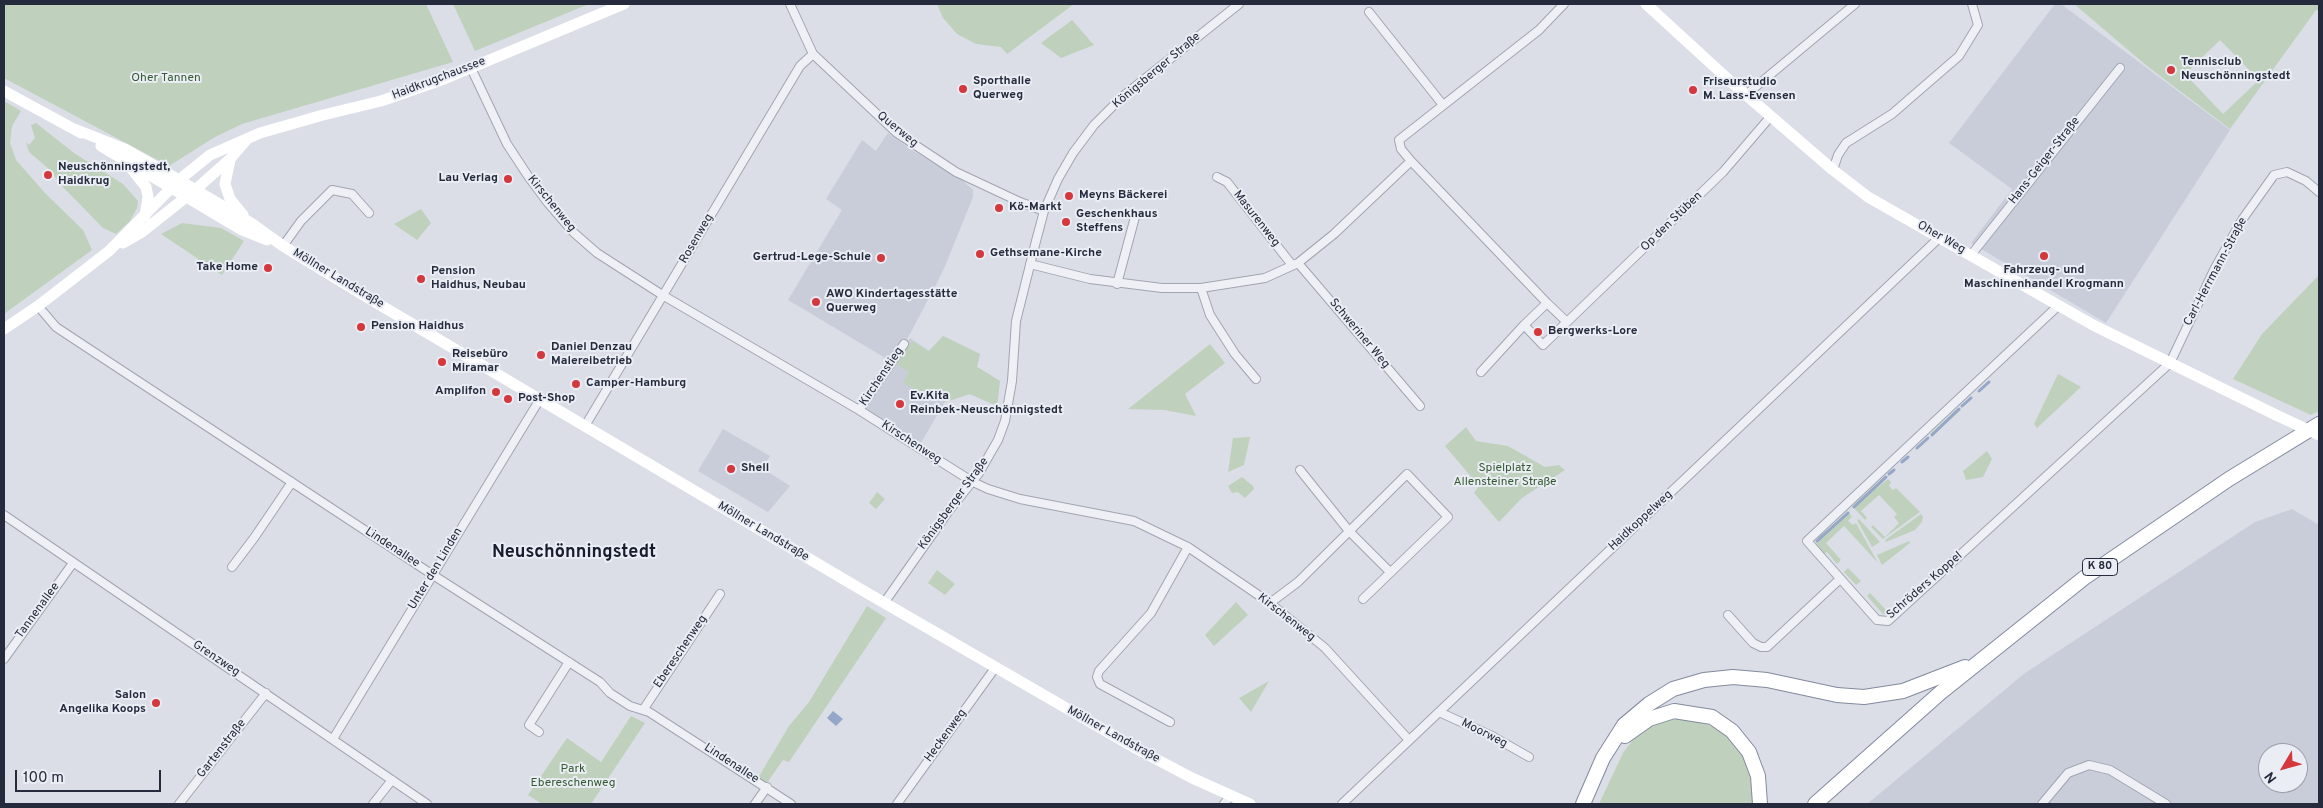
<!DOCTYPE html>
<meta charset="utf-8">
<style>
body{margin:0}
#map{position:relative;width:2323px;height:808px;overflow:hidden;background:#dbdee7;font-family:Overpass,sans-serif}
canvas{display:block}
.frame{position:absolute;inset:0;border:5px solid #252b3d;pointer-events:none}
.north{position:absolute;left:2258px;top:743px;width:50px;height:50px;box-sizing:border-box;background:#eaedf4;border:1px solid #9b9fab;border-radius:50%;rotate:233deg;font-size:14px;font-weight:700;line-height:20px;text-align:center;color:#252b3d}
.north::after{content:'';display:block;margin:auto;width:18px;height:22px;background:#d4373c;clip-path:polygon(50% 0,100% 100%,50% 72%,0 100%)}
.scale{position:absolute;left:15px;top:770px;width:146px;height:22px;box-sizing:border-box;border:2px solid #252b3d;border-top:0;padding-left:6px;font-size:15px;line-height:18px;white-space:nowrap;color:#252b3d;-webkit-text-stroke:4px #eaedf4;paint-order:stroke}
</style>
<div id="map">
<canvas width="2323" height="808"></canvas>
<div class="frame"></div>
<div class="north">N</div>
<div class="scale">100 m</div>
</div>
<script>
const ctx = document.querySelector('canvas').getContext('2d');
ctx.lineJoin = 'round';
function paint(path, color) {
  ctx.fillStyle = color;
  ctx.fill(path, 'evenodd');
}
function shape(rows) {
  const path = new Path2D();
  for (const r of rows) {
    path.moveTo(r[0], r[1]);
    for (let i = 2; i < r.length; i += 2) path.lineTo(r[i], r[i + 1]);
  }
  return path;
}
function strokePath(path, color, width, dash) {
  ctx.strokeStyle = color;
  ctx.lineWidth = width;
  ctx.lineCap = dash ? 'butt' : 'round';
  ctx.setLineDash(dash || []);
  ctx.stroke(path);
}
function label(font, color, halo, rows, align = 'center') {
  ctx.font = font + ' Overpass,sans-serif';
  ctx.lineWidth = 4;
  ctx.setLineDash([]);
  ctx.textBaseline = 'middle';
  ctx.strokeStyle = halo;
  ctx.fillStyle = color;
  for (const [text, x, y, turn = 0] of rows) {
    ctx.save();
    ctx.translate(x, y);
    ctx.rotate((+turn || 0) * Math.PI / 180);
    ctx.textAlign = isNaN(turn) ? turn : align;
    if (halo) ctx.strokeText(text, 0, 0);
    ctx.fillText(text, 0, 0);
    ctx.restore();
  }
}
paint(shape([
 [2055,4,2061,4,2230,130,2106,323,1971,243,2012,189,1949,143],
 [888,133,910,149,962,180,973,190,973,197,943,271,910,334,892,362,788,300,842,210,826,199,862,140,876,151],
 [943,336,980,354,977,367,1000,381,997,406,970,394,945,402,919,446,862,410,910,338,929,351],
 [723,429,770,456,762,468,790,486,768,512,698,471],
 [2292,509,2319,525,2319,804,1867,804,2025,673,2255,522],
 [2268,753,2298,753,2298,783,2268,783]
]), '#c9cdd9');
paint(shape([
 [4,4,426,4,453,62,242,124,215,137,169,166,4,78],
 [453,4,589,4,475,51],
 [937,4,1074,4,1007,54,1001,47,976,44,957,34,943,18],
 [2074,4,2319,4,2319,11,2316,10,2230,129,2147,66],
 [2220,40,2259,80,2223,114,2185,74],
 [1072,20,1094,45,1061,58,1041,43],
 [4,101,21,111,12,126,10,143,16,160,45,193,83,230,92,250,4,314],
 [36,123,74,153,123,184,138,201,137,208,130,221,116,234,103,228,61,185,49,169,29,152,26,142,29,145,35,138,31,125],
 [421,209,431,223,417,240,394,224],
 [182,223,221,228,244,241,222,275,161,234],
 [2319,275,2319,411,2311,415,2233,379,2262,334],
 [943,336,980,354,977,367,1000,381,997,406,970,394,945,402,932,391,927,398,903,382,909,372,896,364,912,341,929,351],
 [1210,344,1225,363,1185,394,1196,416,1164,410,1128,409],
 [2058,374,2081,387,2037,428,2034,424],
 [1958,408,1961,410,1932,436,1930,434],
 [1466,427,1476,441,1508,446,1545,467,1559,465,1565,470,1522,498,1499,522,1474,493,1479,486,1445,446],
 [1250,437,1244,465,1228,472,1233,438],
 [1987,451,1992,459,1983,477,1966,480,1963,471],
 [1885,476,1887,478,1876,489,1888,479,1891,482,1889,486,1893,490,1896,488,1920,512,1883,539,1871,527,1873,525,1885,537,1899,523,1894,517,1897,514,1879,495,1861,511,1867,518,1865,520,1852,506],
 [1242,477,1253,486,1254,489,1245,498,1238,492,1232,493,1228,486],
 [877,492,885,499,876,509,869,503],
 [1848,511,1852,517,1848,521,1853,525,1856,523,1878,563,1844,526,1826,543,1841,560,1837,564,1827,552,1824,554,1816,546,1819,532,1824,533],
 [1921,514,1923,517,1922,522,1915,530,1886,542,1885,540],
 [1859,519,1880,542,1872,547,1857,520],
 [1909,541,1910,543,1882,565,1877,555],
 [1848,568,1861,581,1856,585,1844,572],
 [937,570,955,584,945,595,928,583],
 [1870,593,1888,612,1887,614,1883,614,1867,596],
 [1236,602,1248,615,1214,646,1205,635],
 [867,606,886,618,789,762,783,760,767,783,758,778,789,726,809,702],
 [1269,681,1251,712,1239,698],
 [631,716,645,723,591,804,542,804,528,795,567,738,601,762],
 [1675,718,1691,719,1716,728,1732,740,1744,755,1751,772,1753,804,1599,804,1623,753,1636,736,1654,725]
]), '#bfd1bc');
paint(shape([
 [833,711,843,719,836,726,827,718]
]), '#94a7c9');
strokePath(shape([
 [1979,391,1989,382],
 [1962,406,1971,398],
 [1932,435,1959,409],
 [1917,448,1928,438],
 [1902,462,1908,457],
 [1889,474,1894,470],
 [1854,507,1886,477],
 [1817,541,1848,513]
]), '#94a7c9', 3);
const street = shape([
 [790,4,813,54,897,133,956,172,1020,202,1044,211],
 [1564,4,1539,30,1399,140,1401,149,1411,161,1547,303,1524,325,1543,345,1723,172,1771,116],
 [1369,12,1443,105],
 [471,68,507,144,528,176,548,203,573,232,597,253,664,296,859,410,973,482,988,489,1020,499,1134,521,1188,547,1270,603,1325,648,1409,740],
 [1747,94,1855,4],
 [1833,170,1838,155,1846,143,1892,114,1959,56,1978,25,1972,4],
 [1217,177,1227,182,1292,265],
 [283,246,301,221,332,190,352,194,369,213],
 [1971,255,2120,68],
 [1298,263,1420,406],
 [1030,264,1090,279,1162,288,1201,288,1265,278,1298,263,1334,234,1411,161],
 [1117,284,1135,217],
 [1201,288,1210,315,1235,354,1256,379],
 [1547,303,1567,322],
 [38,306,56,327,71,337,433,575,600,682,610,693,630,706,649,712,791,804],
 [2058,306,1807,541,1877,620,1888,621,2170,363,2215,268,2242,220,2274,175,2287,172,2306,181,2319,192],
 [1481,372,1524,325],
 [859,410,904,344],
 [585,426,800,66,813,54],
 [1300,470,1349,531,1390,572],
 [4,515,427,804],
 [232,567,254,538,292,482],
 [884,603,948,512,979,473,998,440,1005,421,1012,381,1016,321,1036,241,1044,211,1058,179,1073,153,1094,125,1122,97,1239,4],
 [1270,603,1298,582,1407,474,1448,517,1363,599],
 [1728,615,1753,643,1761,647,1767,647,1840,579],
 [4,659,73,563],
 [643,710,720,594],
 [1439,712,1492,736,1529,757],
 [1170,722,1100,684,1097,677,1099,671,1151,613,1188,547],
 [539,732,529,725,569,662],
 [333,739,540,399],
 [179,804,266,693],
 [373,804,392,780],
 [755,804,767,787],
 [897,804,995,668],
 [1224,804,1230,796],
 [1342,804,1940,237],
 [2042,804,2068,773,2089,765,2110,770,2166,804]
]);
const highway = shape([
 [1625,736,1649,719,1674,711,1712,717,1732,731,1749,752,1758,776,1760,804],
 [1583,804,1603,758,1624,725,1649,704,1673,689,1704,680,1733,677,1767,680,1837,695,1864,697,1903,691,1965,667],
 [1815,804,1940,693,2084,578,2229,479,2319,424]
]);
strokePath(street, '#a1a5b1', 10);
strokePath(highway, '#828a9e', 16);
strokePath(street, '#eef0f5', 8);
strokePath(shape([
 [1646,4,1730,81,1833,170,1868,197,2093,325,2276,415],
 [4,91,81,133],
 [77,130,125,149,162,170,251,223,283,246,370,299,862,590,1137,749,1192,778,1250,804],
 [101,146,242,230,267,240],
 [230,160,225,184,230,199,243,215],
 [131,168,146,187,148,197,145,216],
 [123,243,142,232,195,190,230,159,248,138],
 [4,329,38,306,109,251,179,180,210,155,260,133,323,115,381,101,444,79,624,4]
]), '#fff', 11);
strokePath(highway, '#fff', 14);
strokePath(shape([
 [2276,415,2319,435]
]), '#fff', 11);
for (const [x, y, r, color] of [
 [2171,70,5,"#d4373c"],
 [963,89,5,"#d4373c"],
 [1693,90,5,"#d4373c"],
 [48,175,5,"#d4373c"],
 [508,179,5,"#d4373c"],
 [1069,196,5,"#d4373c"],
 [999,208,5,"#d4373c"],
 [1066,222,5,"#d4373c"],
 [980,254,5,"#d4373c"],
 [2044,256,5,"#d4373c"],
 [881,258,5,"#d4373c"],
 [268,268,5,"#d4373c"],
 [421,279,5,"#d4373c"],
 [816,302,5,"#d4373c"],
 [361,327,5,"#d4373c"],
 [1538,332,5,"#d4373c"],
 [541,355,5,"#d4373c"],
 [442,362,5,"#d4373c"],
 [576,384,5,"#d4373c"],
 [496,392,5,"#d4373c"],
 [508,399,5,"#d4373c"],
 [900,404,5,"#d4373c"],
 [731,469,5,"#d4373c"],
 [156,703,5,"#d4373c"]
]) {
  const dot = new Path2D();
  dot.arc(x, y, r, 0, 2 * Math.PI);
  ctx.fillStyle = color;
  ctx.fill(dot);
  strokePath(dot, '#eaedf4', 2);
}
for (const [x, y, w] of [
 [2100,567,35]
]) {
  const box = new Path2D();
  box.roundRect(x - w / 2, y - 8.5, w, 17, 4);
  ctx.fillStyle = '#eaedf4';
  ctx.fill(box);
  strokePath(box, '#252b3d', 1);
}
label('bold 11px', '#252b3d', null, [
 ["K 80",2100,567]
]);
label('bold 12px', '#252b3d', '#eaedf4', [
 ["Tennisclub",2181,63],
 ["Neuschönningstedt",2181,77],
 ["Sporthalle",973,82],
 ["Querweg",973,96],
 ["Friseurstudio",1703,83],
 ["M. Lass-Evensen",1703,97],
 ["Neuschönningstedt,",58,168],
 ["Haidkrug",58,182],
 ["Lau Verlag",498,179,"right"],
 ["Meyns Bäckerei",1079,196],
 ["Kö-Markt",1009,208],
 ["Geschenkhaus",1076,215],
 ["Steffens",1076,229],
 ["Gethsemane-Kirche",990,254],
 ["Gertrud-Lege-Schule",871,258,"right"],
 ["Take Home",258,268,"right"],
 ["Fahrzeug- und",2044,271,"center"],
 ["Maschinenhandel Krogmann",2044,285,"center"],
 ["Pension",431,272],
 ["Haidhus, Neubau",431,286],
 ["AWO Kindertagesstätte",826,295],
 ["Querweg",826,309],
 ["Pension Haidhus",371,327],
 ["Bergwerks-Lore",1548,332],
 ["Daniel Denzau",551,348],
 ["Malereibetrieb",551,362],
 ["Reisebüro",452,355],
 ["Miramar",452,369],
 ["Camper-Hamburg",586,384],
 ["Amplifon",486,392,"right"],
 ["Ev.Kita",910,397],
 ["Reinbek-Neuschönnigstedt",910,411],
 ["Post-Shop",518,399],
 ["Shell",741,469],
 ["Salon",146,696,"right"],
 ["Angelika Koops",146,710,"right"]
], 'left');
label('12px', '#252b3d', '#eaedf4', [
 ["Königsberger Straße",1157,71,-40],
 ["Haidkrugchaussee",439,79,-21],
 ["Querweg",897,130,39],
 ["Hans-Geiger-Straße",2045,161,-52],
 ["Kirschenweg",551,204,51],
 ["Masurenweg",1256,219,52],
 ["Op den Stüben",1672,222,-44],
 ["Oher Weg",1941,238,30],
 ["Rosenweg",697,239,-60],
 ["Carl-Herrmann-Straße",2216,272,-62],
 ["Möllner Landstraße",338,279,31],
 ["Schweriner Weg",1359,334,50],
 ["Kirchenstieg",882,377,-56],
 ["Kirschenweg",911,443,33],
 ["Königsberger Straße",954,504,-54],
 ["Haidkoppelweg",1641,521,-43],
 ["Möllner Landstraße",763,532,31],
 ["Lindenallee",392,548,33],
 ["Unter den Linden",436,569,-59],
 ["Schröders Koppel",1925,586,-41],
 ["Tannenallee",38,611,-54],
 ["Kirschenweg",1286,618,38],
 ["Ebereschenweg",681,652,-56],
 ["Grenzweg",216,659,34],
 ["Moorweg",1484,734,27],
 ["Möllner Landstraße",1113,735,29],
 ["Heckenweg",946,736,-54],
 ["Gartenstraße",222,749,-52],
 ["Lindenallee",731,764,33]
]);
label('12px', '#345a31', '#eaedf4', [
 ["Oher Tannen",166,79],
 ["Spielplatz",1505,469],
 ["Allensteiner Straße",1505,483],
 ["Park",573,770],
 ["Ebereschenweg",573,784]
]);
label('bold 18px', '#171c2e', '#eaedf4', [
 ["Neuschönningstedt",574,553]
]);
</script>
